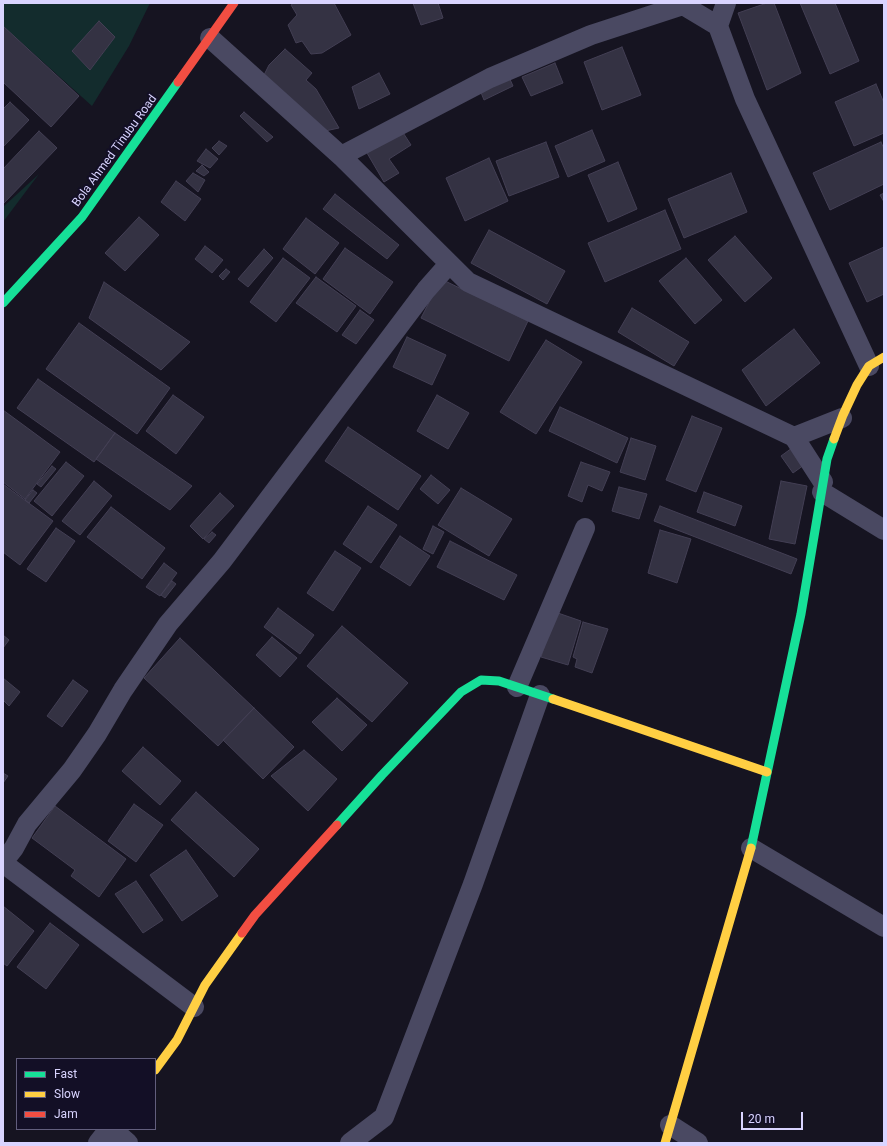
<!DOCTYPE html>
<style>
body{margin:0}
#map{position:relative;width:887px;height:1146px;overflow:hidden;background:#161421;font-family:Roboto,sans-serif}
canvas{display:block}
.frame{position:absolute;inset:0;border:4px solid #d9d4ff;pointer-events:none}
.legend{position:absolute;left:16px;top:1058px;width:140px;height:72px;box-sizing:border-box;background:#130f26;border:1px solid #625e7d;margin:0;padding:5px 7px;list-style:none;font-size:12px;color:#d9d4ff}
.legend li{display:flex;align-items:center;gap:8px;height:20px}
.legend b{width:20px;border:1px solid #625e7d}
.scale{position:absolute;left:741px;top:1112px;width:62px;height:18px;box-sizing:border-box;border:2px solid #d9d4ff;border-top:0;padding-left:5px;font-size:12px;line-height:14px;white-space:nowrap;color:#d9d4ff;-webkit-text-stroke:3px #130f26;paint-order:stroke}
</style>
<div id="map">
<canvas width="887" height="1146"></canvas>
<div class="frame"></div>
<ul class="legend">
<li><b style="height:5px;background:#16e098"></b>Fast</li>
<li><b style="height:5px;background:#ffcf43"></b>Slow</li>
<li><b style="height:5px;background:#f24e42"></b>Jam</li>
</ul>
<div class="scale">20 m</div>
</div>
<script>
const ctx = document.querySelector('canvas').getContext('2d');
ctx.lineJoin = 'round';
function paint(path, color) {
  ctx.fillStyle = color;
  ctx.fill(path, 'evenodd');
}
function shape(rows) {
  const path = new Path2D();
  for (const r of rows) {
    path.moveTo(r[0], r[1]);
    for (let i = 2; i < r.length; i += 2) path.lineTo(r[i], r[i + 1]);
  }
  return path;
}
function strokePath(path, color, width, dash) {
  ctx.strokeStyle = color;
  ctx.lineWidth = width;
  ctx.lineCap = dash ? 'butt' : 'round';
  ctx.setLineDash(dash || []);
  ctx.stroke(path);
}
function label(font, color, halo, rows, align = 'center') {
  ctx.font = font + ' Roboto,sans-serif';
  ctx.lineWidth = 4;
  ctx.setLineDash([]);
  ctx.textBaseline = 'middle';
  ctx.strokeStyle = halo;
  ctx.fillStyle = color;
  for (const [text, x, y, turn = 0] of rows) {
    ctx.save();
    ctx.translate(x, y);
    ctx.rotate((+turn || 0) * Math.PI / 180);
    ctx.textAlign = isNaN(turn) ? turn : align;
    if (halo) ctx.strokeText(text, 0, 0);
    ctx.fillText(text, 0, 0);
    ctx.restore();
  }
}
paint(shape([
 [3,3,150,3,129,46,92,106,3,26],
 [99,21,115,37,90,70,72,51],
 [39,174,3,222,3,207]
]), '#132c2d');
const building = shape([
 [294,3,334,3,351,35,322,53,311,54,302,41,296,43,288,25,297,15,291,5,294,3],
 [413,3,438,3,443,18,421,25,413,3],
 [767,3,774,3,801,73,767,90,738,13,767,3],
 [800,3,835,3,859,61,830,74,800,3],
 [99,21,115,37,90,70,72,51,99,21],
 [3,26,79,96,51,127,3,82,3,26],
 [622,47,641,95,602,110,584,62,622,47],
 [285,49,312,73,306,80,316,89,339,128,325,131,264,75,269,65,285,49],
 [555,63,563,83,531,96,522,77,555,63],
 [379,73,390,94,359,109,352,87,379,73],
 [509,77,513,86,484,100,480,90,509,77],
 [876,84,884,103,884,133,854,146,835,102,876,84],
 [10,102,29,120,3,147,3,109,10,102],
 [244,112,273,137,267,142,240,116,244,112],
 [592,130,605,161,568,177,555,146,592,130],
 [39,131,57,148,3,204,3,169,39,131],
 [402,131,411,145,389,159,399,173,384,182,367,153,402,131],
 [219,141,227,146,219,155,212,148,219,141],
 [546,142,559,177,509,196,496,161,546,142],
 [881,142,884,149,884,184,830,210,813,173,881,142],
 [206,149,218,159,210,168,197,161,206,149],
 [489,158,508,201,465,221,446,178,489,158],
 [618,162,637,209,608,222,588,175,618,162],
 [202,165,209,172,204,176,196,171,202,165],
 [193,173,205,180,198,192,186,181,193,173],
 [731,173,747,212,684,238,668,199,731,173],
 [176,181,201,199,185,221,161,202,176,181],
 [884,193,884,202,880,195,884,193],
 [335,194,399,245,387,259,323,209,335,194],
 [665,210,681,249,605,282,588,243,665,210],
 [139,217,159,235,125,271,105,253,139,217],
 [306,218,339,243,315,274,283,249,306,218],
 [489,230,565,271,547,304,471,263,489,230],
 [735,236,772,278,745,302,708,260,735,236],
 [205,246,223,260,212,273,195,259,205,246],
 [884,247,884,294,867,302,849,263,884,247],
 [345,248,393,282,370,314,323,279,345,248],
 [264,249,273,258,248,287,238,279,264,249],
 [283,258,310,278,276,322,250,302,283,258],
 [686,258,722,300,695,324,659,281,686,258],
 [226,269,230,272,223,280,219,276,226,269],
 [316,277,356,306,337,332,296,303,316,277],
 [441,279,528,321,509,361,421,318,441,279],
 [104,282,190,342,161,370,89,318,104,282],
 [632,308,689,342,674,366,618,332,632,308],
 [360,310,374,320,356,344,342,335,360,310],
 [79,323,170,388,137,434,46,369,79,323],
 [794,329,820,363,766,406,742,370,794,329],
 [407,337,446,355,432,385,393,367,407,337],
 [546,340,582,362,536,434,500,412,546,340],
 [38,379,115,433,94,462,17,408,38,379],
 [173,395,204,417,176,454,146,431,173,395],
 [437,395,469,413,448,449,417,431,437,395],
 [560,407,628,438,617,463,549,431,560,407],
 [3,410,60,452,25,499,3,482,3,410],
 [692,416,722,428,696,492,666,480,692,416],
 [348,427,421,476,398,510,325,461,348,427],
 [115,433,192,486,170,510,96,459,115,433],
 [631,438,656,446,645,480,620,472,631,438],
 [792,448,804,465,793,473,781,456,792,448],
 [66,462,84,476,52,516,34,501,66,462],
 [581,462,610,472,602,491,588,485,582,502,568,496,581,462],
 [52,466,56,469,41,487,37,484,52,466],
 [431,475,450,490,438,504,420,489,431,475],
 [94,481,112,496,80,535,62,521,94,481],
 [781,481,807,486,795,544,769,539,781,481],
 [3,484,53,521,20,565,3,552,3,484],
 [619,487,647,494,639,519,612,511,619,487],
 [461,488,512,519,489,556,438,525,461,488],
 [33,490,37,493,29,503,25,500,33,490],
 [704,492,742,506,735,526,697,512,704,492],
 [220,493,234,506,203,539,190,526,220,493],
 [368,506,397,525,371,563,343,544,368,506],
 [660,506,797,559,791,574,654,521,660,506],
 [111,507,165,548,142,579,87,537,111,507],
 [433,526,444,532,433,554,423,549,433,526],
 [56,528,75,541,46,582,27,569,56,528],
 [660,530,691,539,677,583,648,573,660,530],
 [212,532,216,535,209,543,204,539,212,532],
 [400,536,430,556,410,586,380,567,400,536],
 [450,541,517,575,504,600,437,567,450,541],
 [335,551,361,568,333,611,307,593,335,551],
 [164,563,177,573,160,596,146,587,164,563],
 [172,581,176,584,165,598,161,595,172,581],
 [278,608,314,635,300,654,264,627,278,608],
 [555,612,581,621,568,665,541,657,555,612],
 [583,622,608,629,592,673,575,667,577,659,573,657,583,622],
 [342,626,408,683,372,722,307,666,342,626],
 [3,635,9,640,3,648,3,635],
 [272,637,297,658,280,677,256,655,272,637],
 [180,638,254,708,218,746,144,678,180,638],
 [3,678,20,692,9,706,3,700,3,678],
 [73,680,88,691,62,727,47,716,73,680],
 [337,698,367,725,342,751,312,722,337,698],
 [254,708,294,747,263,779,223,740,254,708],
 [143,747,181,781,160,805,122,771,143,747],
 [304,750,337,779,308,811,271,776,304,750],
 [3,773,8,776,3,783,3,773],
 [196,792,259,849,234,877,171,820,196,792],
 [134,804,163,825,136,862,108,841,134,804],
 [55,806,126,859,99,897,71,876,75,870,32,838,55,806],
 [186,850,218,896,182,921,150,875,186,850],
 [136,881,163,920,143,933,115,894,136,881],
 [3,906,34,931,7,966,3,963,3,906],
 [50,923,79,945,46,989,17,967,50,923]
]);
paint(building, '#343243');
strokePath(building, '#433f54', 1);
strokePath(shape([
 [683,5,718,26,745,99,869,366],
 [718,26,726,3],
 [210,38,341,156,468,282,794,437,823,482],
 [341,156,490,78,591,35,689,3],
 [794,437,842,418],
 [822,492,884,530],
 [517,687,585,528],
 [751,848,884,927],
 [3,862,14,848,27,824,72,770,97,734,123,690,168,624,222,561,426,290,449,264],
 [3,863,194,1007],
 [670,1125,698,1143],
 [112,1129,128,1143],
 [98,1143,109,1129],
 [350,1143,384,1117,473,884,540,695]
]), '#4a4962', 20);
strokePath(shape([
 [3,303,82,217,178,82],
 [337,825,382,775,461,692,481,680,499,681,553,699],
 [751,848,801,614,827,459,834,439]
]), '#16e098', 9);
strokePath(shape([
 [834,439,843,415,857,385,869,366,884,357],
 [553,699,767,772],
 [155,1070,177,1040,205,985,242,933],
 [665,1143,751,848]
]), '#ffcf43', 9);
strokePath(shape([
 [178,82,234,3],
 [242,933,255,915,337,825]
]), '#f24e42', 9);
label('12px', '#d9d4ff', '#130f26', [
 ["Bola Ahmed Tinubu Road",115,151,-54]
]);
</script>
